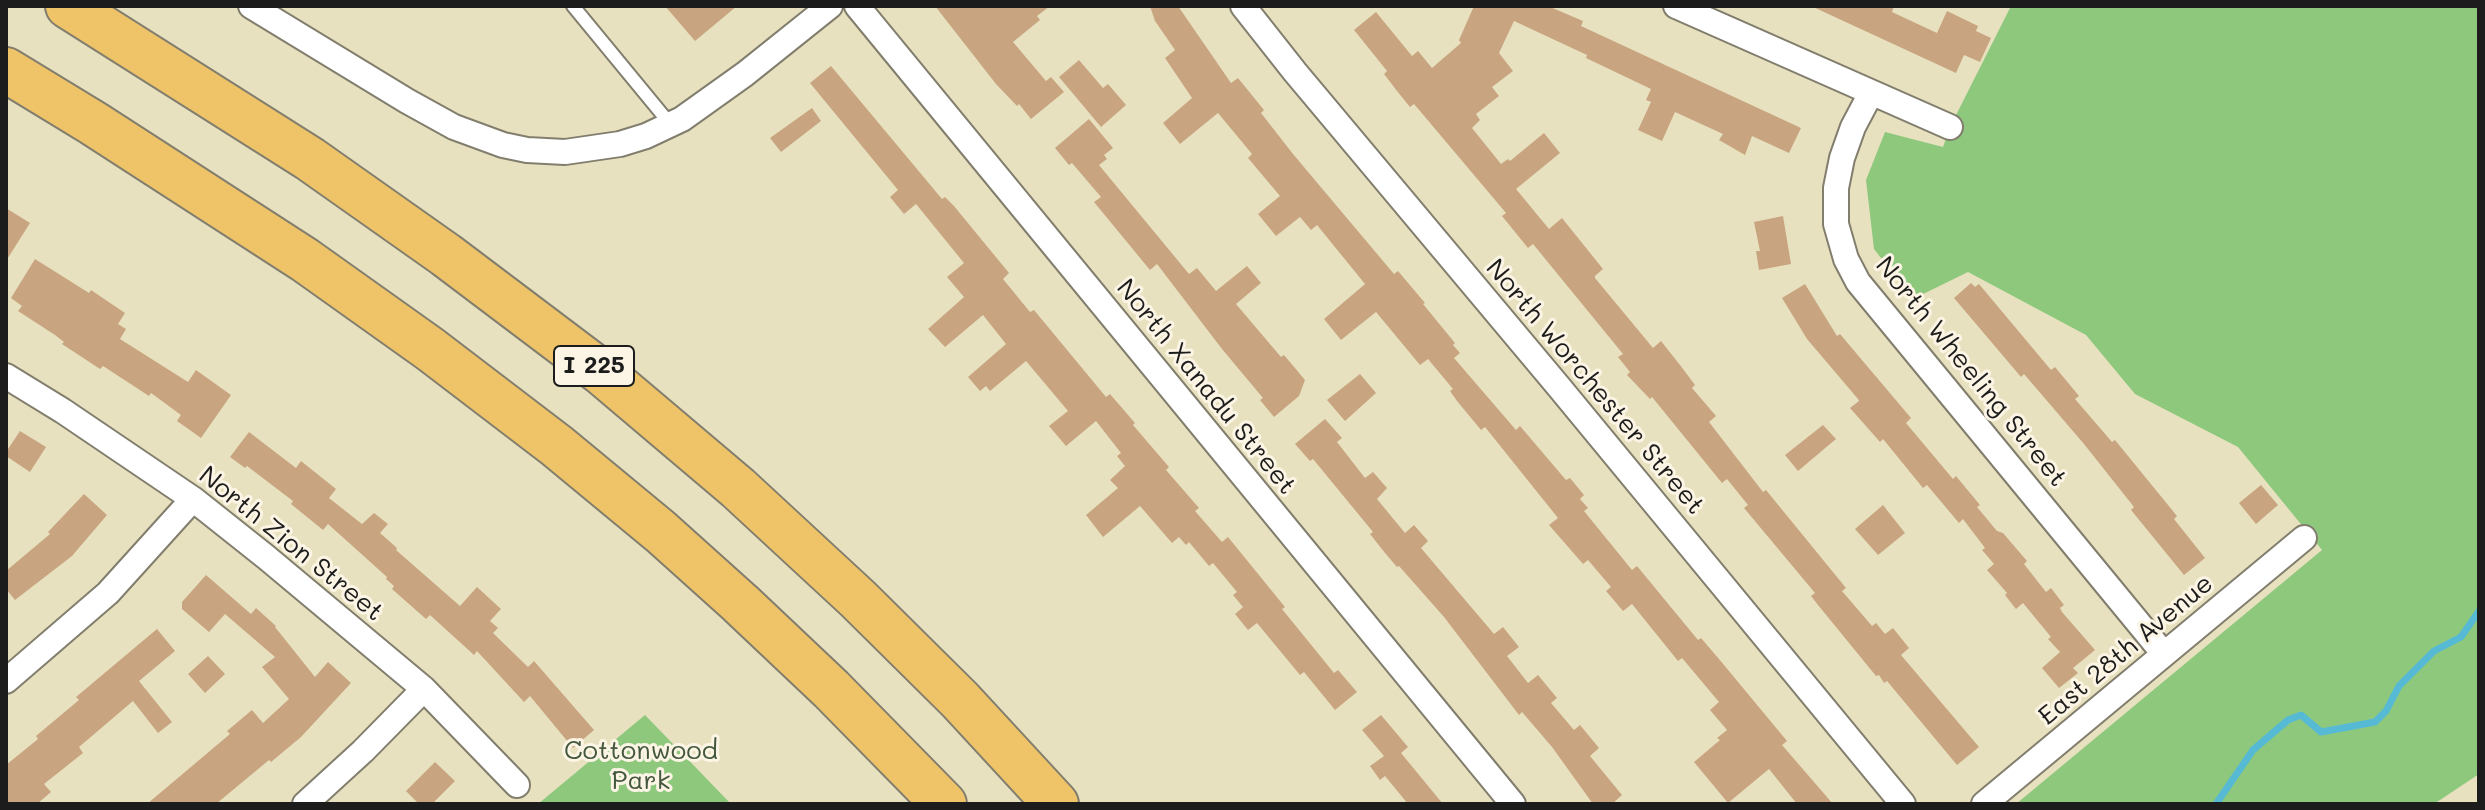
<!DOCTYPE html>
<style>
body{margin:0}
#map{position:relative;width:2485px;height:810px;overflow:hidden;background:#e8e1bf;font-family:Mali,sans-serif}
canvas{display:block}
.frame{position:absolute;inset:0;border:8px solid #1c1c1c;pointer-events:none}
</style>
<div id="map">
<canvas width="2485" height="810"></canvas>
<div class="frame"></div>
</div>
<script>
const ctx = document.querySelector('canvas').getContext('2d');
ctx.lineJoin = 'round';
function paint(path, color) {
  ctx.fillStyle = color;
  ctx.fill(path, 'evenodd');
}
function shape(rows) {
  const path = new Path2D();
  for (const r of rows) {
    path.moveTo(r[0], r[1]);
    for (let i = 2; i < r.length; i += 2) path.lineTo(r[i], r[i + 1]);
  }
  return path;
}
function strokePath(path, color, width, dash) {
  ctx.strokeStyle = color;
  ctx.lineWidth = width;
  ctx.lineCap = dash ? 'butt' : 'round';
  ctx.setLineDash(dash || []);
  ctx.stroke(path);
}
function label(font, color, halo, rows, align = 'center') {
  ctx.font = font + ' Mali,sans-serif';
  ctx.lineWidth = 6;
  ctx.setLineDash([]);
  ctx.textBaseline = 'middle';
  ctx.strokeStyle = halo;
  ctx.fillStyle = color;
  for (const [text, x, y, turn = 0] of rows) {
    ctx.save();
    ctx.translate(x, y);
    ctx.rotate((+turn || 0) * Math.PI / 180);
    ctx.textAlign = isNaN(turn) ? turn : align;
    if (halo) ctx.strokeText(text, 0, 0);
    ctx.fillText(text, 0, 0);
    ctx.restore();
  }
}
paint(shape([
 [2011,6,2479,6,2479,774,2434,804,2016,804,2322,550,2238,447,2135,394,2086,335,1968,272,1913,299,1874,249,1866,180,1885,132,1943,147,1950,127],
 [645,715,731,804,538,804]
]), '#8dc87d');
strokePath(shape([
 [2216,804,2253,750,2288,720,2301,715,2321,732,2375,722,2386,711,2399,686,2434,651,2461,637,2479,611]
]), '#57bad5', 7);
paint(shape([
 [665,6,737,6,695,41],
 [935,6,1050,6,1037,16,1040,20,1013,42,1046,81,1051,77,1064,92,1031,119,1019,104,1017,106,996,84],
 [1150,6,1178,6,1231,83,1238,78,1264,110,1261,113,1293,154,1394,274,1398,271,1425,303,1423,304,1455,343,1453,345,1460,353,1454,358,1516,430,1520,426,1566,480,1570,478,1584,495,1580,499,1588,508,1584,511,1632,570,1637,566,1698,640,1701,638,1719,659,1787,741,1782,745,1833,804,1797,804,1769,769,1728,803,1694,762,1720,740,1717,738,1727,730,1710,710,1719,702,1682,658,1678,661,1632,604,1623,611,1606,591,1611,587,1588,560,1583,564,1549,525,1558,518,1485,427,1481,430,1457,401,1450,391,1453,389,1428,359,1420,365,1376,312,1341,340,1324,319,1365,284,1317,225,1311,230,1300,217,1276,236,1258,214,1280,196,1248,158,1252,154,1218,113,1180,144,1163,123,1192,98,1165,58,1175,50,1155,21],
 [1474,6,1548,6,1583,21,1581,26,1801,128,1789,153,1752,136,1745,155,1719,140,1723,134,1675,112,1662,141,1638,130,1651,102,1646,100,1651,89,1586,58,1587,55,1514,21,1499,53,1513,71,1492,87,1499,96,1476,114,1480,120,1472,128,1501,164,1508,159,1510,161,1544,133,1560,153,1516,189,1549,229,1562,218,1603,269,1595,276,1595,278,1653,348,1661,341,1680,365,1695,385,1692,388,1716,416,1709,422,1763,492,1766,490,1846,588,1842,591,1872,626,1876,623,1885,634,1893,628,1909,648,1901,655,1979,747,1957,765,1887,681,1884,683,1879,675,1876,676,1818,605,1811,596,1815,593,1744,508,1748,505,1727,479,1722,483,1652,397,1650,399,1627,375,1630,372,1618,357,1623,354,1533,244,1528,248,1502,216,1506,213,1420,111,1414,104,1410,107,1397,91,1384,74,1387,71,1354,30,1376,12,1412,56,1418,51,1432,68,1461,43,1459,40],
 [1811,6,1894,6,1892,12,1937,33,1947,11,1978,26,1976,31,1991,38,1980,62,1964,55,1956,73],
 [1079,60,1103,88,1108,84,1126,105,1101,127,1059,77],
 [831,66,942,199,945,197,954,206,1009,273,1003,279,1030,312,1034,310,1106,397,1110,394,1135,423,1133,425,1169,467,1166,470,1199,508,1195,511,1222,542,1228,537,1285,607,1282,609,1334,673,1338,670,1357,692,1335,710,1304,672,1300,675,1257,623,1248,630,1235,614,1243,607,1233,595,1237,592,1213,563,1209,566,1189,542,1186,545,1179,537,1172,543,1140,506,1103,537,1086,515,1118,488,1110,480,1125,466,1117,456,1121,453,1096,421,1066,446,1049,426,1068,411,1026,361,990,391,986,386,980,391,968,377,1006,344,983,315,945,347,928,329,964,297,947,277,964,263,916,204,904,214,890,197,898,190,810,83],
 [812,108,821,121,781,152,770,138],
 [1089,119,1113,148,1104,155,1107,159,1099,165,1189,274,1197,268,1216,291,1247,266,1261,283,1236,304,1281,357,1284,355,1305,380,1299,396,1274,417,1260,400,1263,398,1222,349,1157,264,1150,270,1094,202,1101,197,1072,163,1069,165,1055,148],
 [6,208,30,223,6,261],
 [1783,216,1791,264,1759,270,1756,251,1760,251,1754,222],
 [35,259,89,293,91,290,125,313,118,324,126,329,120,339,188,382,196,370,231,395,201,438,177,421,181,415,151,393,149,396,103,366,100,369,62,344,64,342,55,335,18,311,22,306,11,298],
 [1971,283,1975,287,1979,284,2051,370,2055,367,2079,396,2075,399,2112,442,2115,440,2177,516,2174,519,2205,558,2184,575,2131,510,2134,507,2084,444,2024,374,2021,377,1954,298],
 [1805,284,1837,336,1840,334,1911,418,1906,423,1953,479,1956,476,1980,505,1977,507,1997,531,2003,533,2027,561,2024,564,2046,592,2051,588,2064,605,2060,608,2062,612,2095,650,2073,668,2078,673,2059,688,2042,668,2060,652,2048,639,2051,637,2023,603,2016,609,2005,595,2007,593,1987,570,1994,564,1982,550,1985,548,1963,519,1959,523,1927,485,1923,488,1883,439,1880,442,1850,408,1859,401,1858,399,1807,339,1782,298],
 [1360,374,1376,393,1345,421,1327,400],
 [1325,419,1342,438,1337,442,1365,478,1373,472,1387,488,1377,499,1405,533,1414,525,1428,541,1421,548,1494,634,1503,627,1519,647,1507,656,1528,683,1538,675,1557,698,1551,703,1574,730,1580,725,1599,748,1590,756,1622,795,1612,804,1593,804,1552,747,1522,712,1519,715,1444,617,1399,566,1397,567,1385,553,1370,534,1373,532,1313,459,1310,461,1295,444],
 [1823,425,1836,439,1798,471,1785,455],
 [20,431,46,447,30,472,6,456,6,452],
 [249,432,296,468,301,461,336,489,329,498,362,524,374,513,388,524,380,533,397,548,396,550,460,606,477,587,501,609,490,621,498,628,493,633,528,667,534,661,594,730,573,748,530,696,524,702,477,651,474,655,430,615,426,619,392,589,394,586,386,579,387,577,328,524,323,530,291,504,293,501,247,466,245,468,230,457],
 [2261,485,2278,505,2256,524,2239,503],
 [84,494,107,515,72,556,15,600,6,589,6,571,50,534,48,532],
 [1883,505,1905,533,1878,555,1855,529],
 [206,575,251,614,256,608,276,626,275,627,315,677,328,662,351,683,301,737,271,762,269,760,216,804,147,804,230,734,227,731,252,710,263,723,289,699,262,667,275,657,225,614,209,632,182,609,182,602],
 [157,629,175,651,139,681,172,722,158,733,133,701,79,747,83,753,44,784,51,792,37,804,6,804,6,765,38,739,36,736,79,700,76,697],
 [208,656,225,674,205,693,188,674],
 [1381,715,1408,747,1401,753,1443,804,1408,804,1385,776,1380,780,1370,766,1384,756,1362,730],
 [435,762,455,781,432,804,419,804,406,791]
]), '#c8a580');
const lane = shape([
 [573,6,671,125]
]);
const street = shape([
 [251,6,407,101,454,127,503,145,527,150,565,152,620,144,646,136,682,119,745,74,830,6],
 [857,6,1513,804],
 [1243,6,1295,72,1559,387,1903,804],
 [1676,6,1950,127],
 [1871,93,1853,127,1842,158,1836,188,1836,224,1846,259,1858,282,2164,654],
 [6,376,63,411,193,499,266,557,424,689,517,785],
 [6,681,108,593,193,499],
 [305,804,363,751,424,689],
 [1984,804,2304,538]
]);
const highway = shape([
 [68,6,310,159,446,255,601,372,738,488,858,599,960,700,1056,804],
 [6,70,93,123,305,260,430,349,557,446,661,532,740,603,831,689,944,804]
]);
strokePath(lane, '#827e6e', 16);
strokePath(street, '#827e6e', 28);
strokePath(highway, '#827e6e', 48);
strokePath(lane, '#fff', 12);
strokePath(street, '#fff', 24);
strokePath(highway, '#efc469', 44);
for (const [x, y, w] of [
 [594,366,80]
]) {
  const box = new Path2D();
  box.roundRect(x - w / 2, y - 20, w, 40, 6);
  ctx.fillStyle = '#fcf5e5';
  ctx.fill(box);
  strokePath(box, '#1c1c1c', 2);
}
label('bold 24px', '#1c1c1c', null, [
 ["I 225",594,366]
]);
label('26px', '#1c1c1c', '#fcf5e5', [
 ["North Wheeling Street",1971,372,51],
 ["North Xanadu Street",1206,387,51],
 ["North Worchester Street",1595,387,50],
 ["North Zion Street",291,544,39],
 ["East 28th Avenue",2126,650,-40]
]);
label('26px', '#44583e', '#fcf5e5', [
 ["Cottonwood",641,751],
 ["Park",641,781]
]);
</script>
